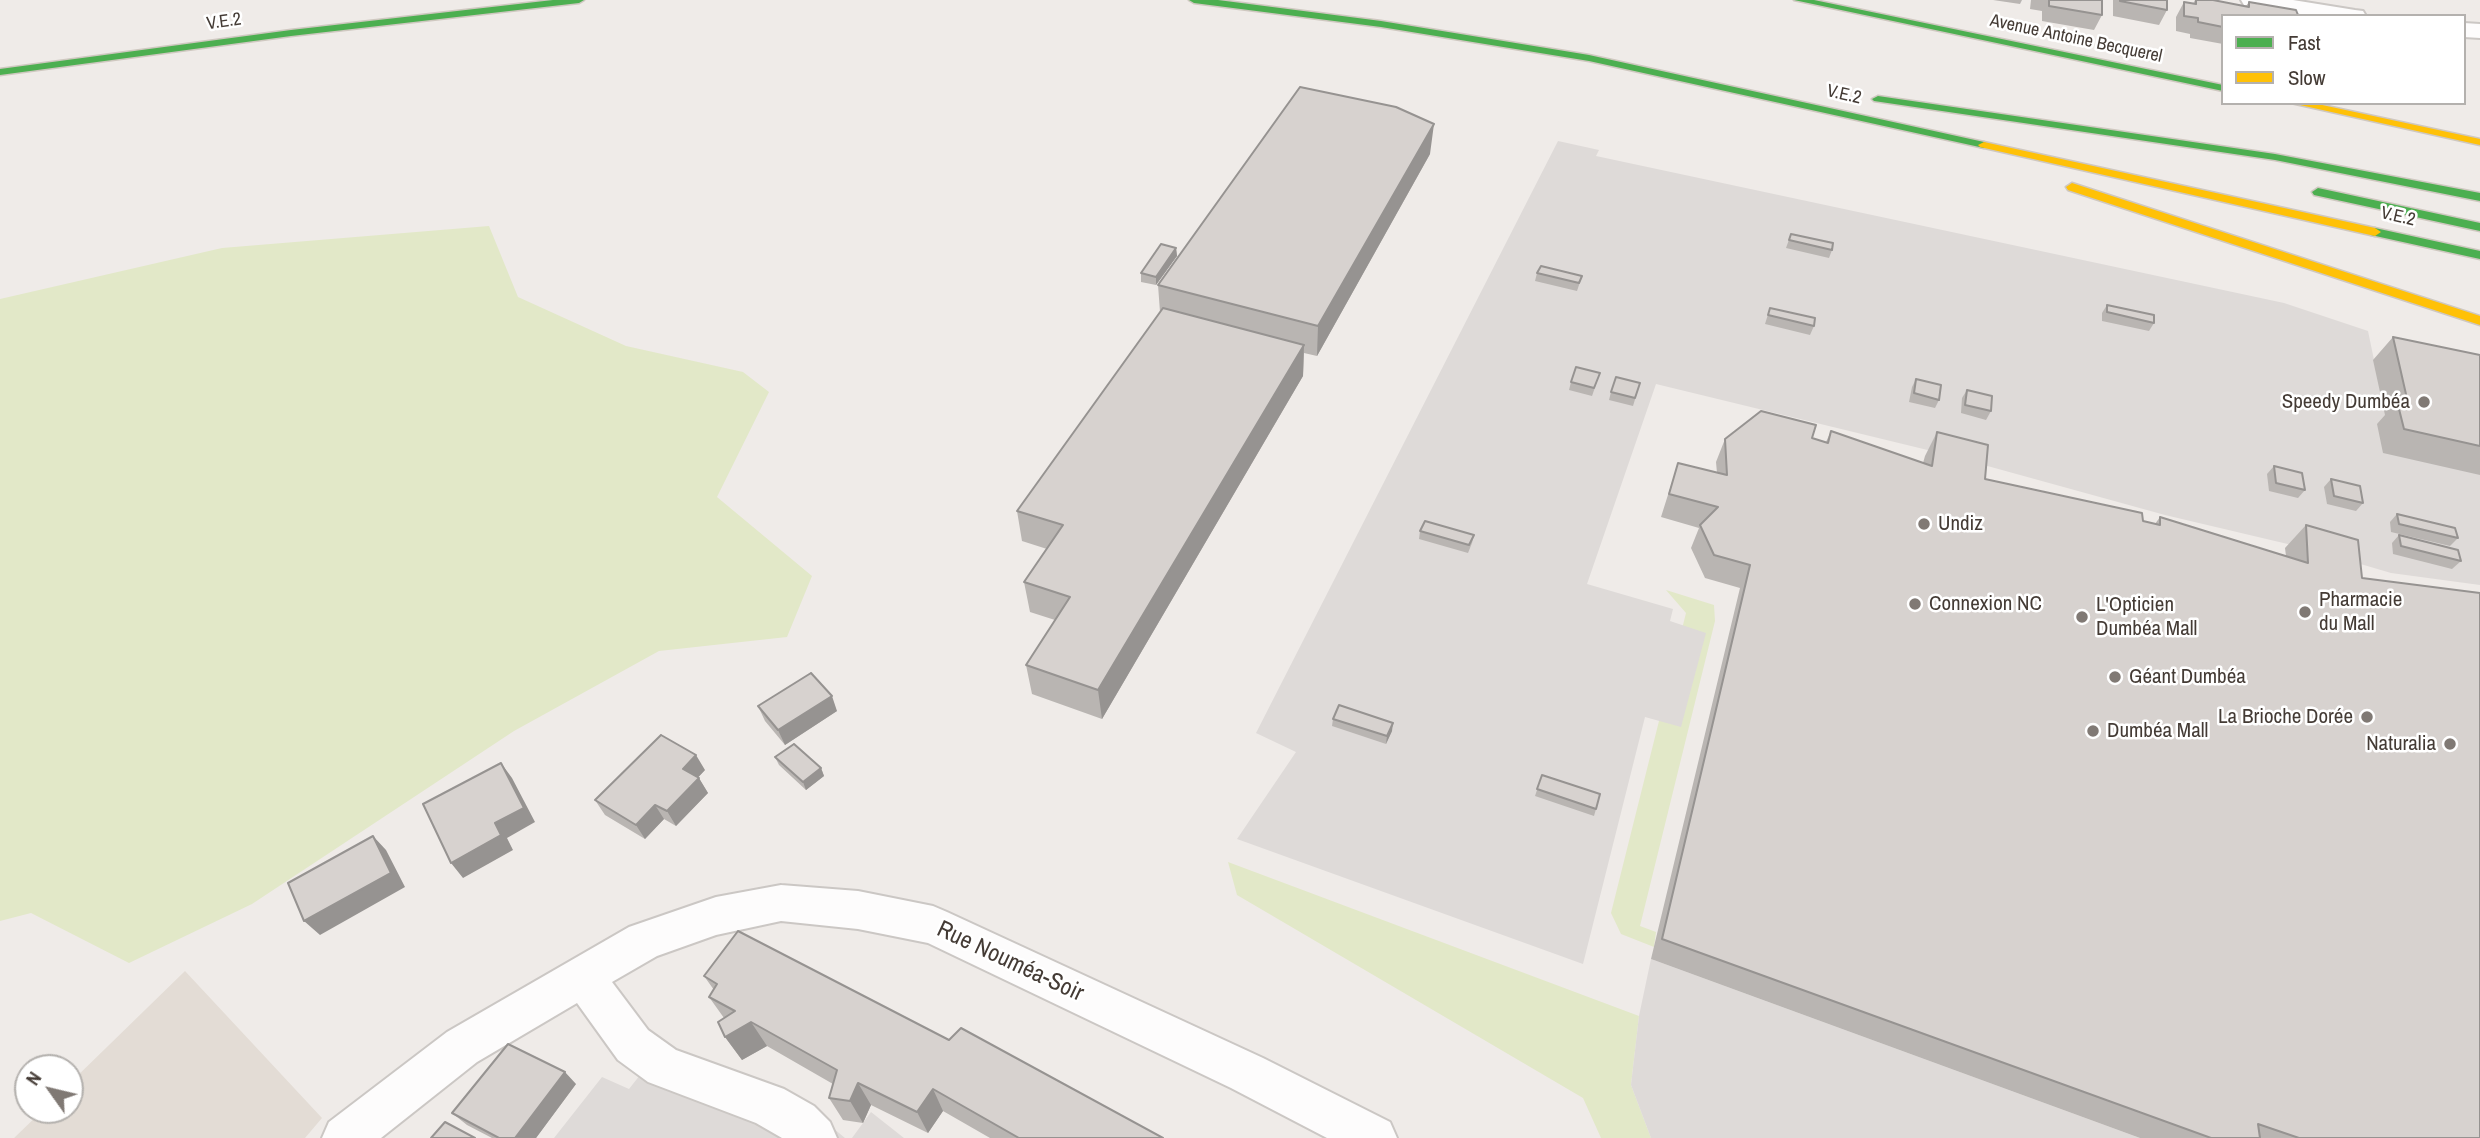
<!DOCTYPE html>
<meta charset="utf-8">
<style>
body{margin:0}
#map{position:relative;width:2480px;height:1138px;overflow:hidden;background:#efebe8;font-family:"Archivo Narrow",sans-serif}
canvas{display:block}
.legend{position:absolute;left:2221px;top:14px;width:245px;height:91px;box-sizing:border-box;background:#fff;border:2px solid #b4b1ae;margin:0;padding:9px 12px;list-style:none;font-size:21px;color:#443b35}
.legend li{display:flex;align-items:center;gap:14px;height:35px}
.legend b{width:35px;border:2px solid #b4b1ae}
.north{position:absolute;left:14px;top:1054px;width:70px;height:70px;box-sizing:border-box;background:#fff;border:2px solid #b4b1ae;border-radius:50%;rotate:304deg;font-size:19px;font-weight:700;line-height:28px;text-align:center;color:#443b35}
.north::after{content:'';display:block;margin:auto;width:24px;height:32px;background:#807974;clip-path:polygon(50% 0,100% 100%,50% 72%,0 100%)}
</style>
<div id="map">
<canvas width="2480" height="1138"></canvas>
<ul class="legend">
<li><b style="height:9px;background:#4caf50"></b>Fast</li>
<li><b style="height:9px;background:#ffc107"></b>Slow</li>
</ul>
<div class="north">N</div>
</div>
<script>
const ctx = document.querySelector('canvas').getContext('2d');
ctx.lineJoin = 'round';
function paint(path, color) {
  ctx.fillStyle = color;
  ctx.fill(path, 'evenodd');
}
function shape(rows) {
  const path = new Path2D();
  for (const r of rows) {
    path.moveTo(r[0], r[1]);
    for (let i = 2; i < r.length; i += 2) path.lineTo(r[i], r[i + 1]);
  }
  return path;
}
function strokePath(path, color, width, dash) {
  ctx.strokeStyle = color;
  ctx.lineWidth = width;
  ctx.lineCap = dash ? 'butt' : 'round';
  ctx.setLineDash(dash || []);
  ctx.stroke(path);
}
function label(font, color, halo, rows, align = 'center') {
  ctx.font = font + ' "Archivo Narrow",sans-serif';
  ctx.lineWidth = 5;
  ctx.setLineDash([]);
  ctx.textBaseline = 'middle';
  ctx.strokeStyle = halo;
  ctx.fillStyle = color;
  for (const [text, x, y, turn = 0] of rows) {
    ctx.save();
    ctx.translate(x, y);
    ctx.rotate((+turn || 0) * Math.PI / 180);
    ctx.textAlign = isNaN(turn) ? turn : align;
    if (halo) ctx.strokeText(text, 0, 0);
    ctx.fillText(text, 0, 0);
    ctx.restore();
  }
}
paint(shape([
 [185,971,322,1118,305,1138,14,1138,43,1110,70,1110,70,1083]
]), '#e3dcd5');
paint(shape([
 [489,226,518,297,626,346,743,372,769,392,717,497,812,576,787,637,659,651,514,731,252,904,129,963,31,913,0,921,0,299,222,248],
 [1666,590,1714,605,1715,621,1640,926,1656,932,1654,947,1621,934,1611,913,1686,613],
 [1228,862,1639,1016,1631,1085,1651,1138,1601,1138,1583,1098,1237,895]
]), '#e2e8c8');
paint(shape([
 [1558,141,1599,150,1596,156,2284,303,2368,331,2374,360,2480,384,2480,585,2391,573,2313,550,2165,515,1944,454,1656,384,1587,584,1673,609,1670,621,1706,633,1681,727,1645,717,1583,964,1237,839,1296,752,1256,733],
 [1651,959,2140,1138,1651,1138,1631,1085,1639,1016],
 [659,1051,793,1095,845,1138,554,1138,602,1077,629,1089],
 [871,1112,904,1138,852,1138]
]), '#dedad8');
const street = shape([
 [2241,0,2293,0,2355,10,2363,11,2366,16,2312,16,2252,6,2244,5,2241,0],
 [2464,23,2480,24,2480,38,2464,37,2464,23],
 [781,885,858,891,933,906,947,912,1263,1058,1390,1122,1397,1138,1327,1138,1231,1088,928,943,858,929,781,921,716,935,657,956,612,982,648,1030,676,1050,784,1089,814,1106,830,1122,837,1138,782,1138,756,1123,648,1082,618,1060,577,1003,477,1062,381,1138,322,1138,329,1122,447,1032,629,927,716,897,781,885]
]);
const fast = shape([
 [553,0,584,0,579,3,291,36,0,75,0,69,291,30,553,0],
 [1189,0,1218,0,1381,21,1589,55,1984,142,1990,145,1984,148,1589,61,1381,27,1194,3,1189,0],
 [1794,0,1814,0,2223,85,2223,91,1794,0],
 [1878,96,2275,154,2480,193,2480,201,2275,160,1874,101,1872,99,1878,96],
 [2318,188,2480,223,2480,231,2314,195,2312,192,2318,188],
 [2375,228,2480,251,2480,259,2371,235,2369,232,2375,228]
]);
const slow = shape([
 [2291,103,2313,103,2480,139,2480,145,2291,103],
 [1984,142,2375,228,2381,232,2375,236,1980,147,1978,145,1984,142],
 [2072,183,2480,316,2480,325,2068,190,2066,187,2072,183]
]);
strokePath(street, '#cbc7c4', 4);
strokePath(fast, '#cfc8c0', 3);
strokePath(slow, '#cfc8c0', 3);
paint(street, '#fdfcfc');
paint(fast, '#4caf50');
paint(slow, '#ffc107');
paint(shape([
 [1993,0,2022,0,2020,4],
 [2031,0,2102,0,2102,15,2094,30,2042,21,2042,11,2030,9],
 [2113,0,2167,0,2167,10,2159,25,2113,16],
 [2195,0,2213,0,2246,6,2249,2,2296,10,2223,16,2223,44,2190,38,2190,34,2176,31,2176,17,2184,2,2193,4],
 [1430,154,1317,356,1304,353,1303,376,1102,719,1032,694,1026,665,1055,620,1030,612,1024,582,1047,549,1022,541,1017,511,1160,312,1158,285],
 [1791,234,1832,250,1829,258,1786,248],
 [1176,248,1177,256,1156,285,1141,282,1141,273],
 [1537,273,1582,276,1577,291,1535,281],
 [2107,305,2154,323,2149,331,2102,321,2102,313],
 [1770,308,1814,326,1810,335,1765,324],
 [2393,337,2480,355,2480,475,2383,453,2377,424,2385,415,2373,360],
 [1600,373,1592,396,1569,390,1571,382],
 [1916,379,1939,400,1935,408,1909,402,1912,387],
 [1640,383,1633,406,1609,400,1611,392],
 [1967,390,1991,411,1986,420,1961,413,1962,398],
 [1831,431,1923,463,1925,456,1937,432,1985,479,2155,524,2160,517,2286,556,2285,548,2306,525,2362,578,2480,1138,2140,1138,1651,959,1740,588,1705,578,1691,548,1699,528,1661,517,1678,463,1717,473,1716,462,1725,439,1826,442],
 [2274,466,2305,490,2298,498,2269,491,2267,474],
 [2331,479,2363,503,2356,511,2327,504,2324,487],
 [2397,514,2458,538,2450,546,2391,532,2390,522],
 [1420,531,1474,535,1472,543,1468,553,1419,539],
 [2399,535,2461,561,2452,569,2393,554,2392,543],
 [758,706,837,711,785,745,765,721],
 [1333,719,1392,731,1386,744,1332,726],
 [775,757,821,768,824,776,806,790,779,765],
 [705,770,698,777,708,793,676,826,664,819,645,839,605,815,595,800],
 [1542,775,1596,809,1594,816,1535,796],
 [704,976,949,1040,1163,1138,990,1138,943,1111,928,1133,871,1105,863,1123,843,1120,829,1098,833,1084,767,1046,742,1060,725,1037,724,1018,709,997,714,990],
 [576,1084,536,1138,492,1138,467,1125,452,1113]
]), '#b9b5b2');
paint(shape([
 [1434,124,1430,154,1317,356,1318,326],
 [1176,248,1177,256,1156,285,1156,277],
 [1304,345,1303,376,1102,719,1098,690],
 [832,696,837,711,785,745,778,730],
 [1393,723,1392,731,1386,744,1387,736],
 [696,755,705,770,692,784,683,769],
 [501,763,512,778,535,822,507,838,513,850,463,878,451,863],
 [821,768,824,776,806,790,803,782],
 [699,778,708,793,676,826,667,811],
 [655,805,664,819,645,839,636,825],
 [373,836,386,850,405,887,320,935,304,921],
 [751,1022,767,1046,742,1060,725,1037],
 [565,1072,576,1084,536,1138,515,1138],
 [858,1083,871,1105,863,1123,850,1101],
 [933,1089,943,1111,928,1133,917,1112]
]), '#969391');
const building = shape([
 [2049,0,2102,0,2102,15,2049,6,2049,0],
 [2120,0,2167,0,2167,10,2120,1,2120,0],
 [2196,0,2213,0,2249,7,2249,2,2296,10,2298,15,2301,16,2223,16,2223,27,2198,22,2198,18,2184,16,2184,2,2196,4,2196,0],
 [1300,87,1396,107,1434,124,1318,326,1158,285,1300,87],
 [1791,234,1833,243,1832,250,1789,240,1791,234],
 [1161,244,1176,248,1156,277,1141,273,1161,244],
 [1541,266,1582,276,1579,283,1537,273,1541,266],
 [2107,305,2154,315,2154,323,2107,312,2107,305],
 [1163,308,1304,345,1098,690,1026,665,1070,597,1024,582,1063,525,1017,511,1163,308],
 [1770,308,1815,318,1814,326,1768,315,1770,308],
 [2393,337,2480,355,2480,446,2404,429,2397,401,2408,403,2393,337],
 [1576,367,1600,373,1594,388,1571,382,1576,367],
 [1616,377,1640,383,1635,398,1611,392,1616,377],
 [1916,379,1941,385,1939,400,1914,393,1916,379],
 [1967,390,1992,396,1991,411,1965,405,1967,390],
 [1761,411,1816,425,1812,438,1828,443,1831,431,1932,466,1937,432,1988,445,1985,479,2142,513,2143,521,2160,525,2160,517,2308,563,2306,525,2358,540,2362,578,2480,593,2480,1138,2299,1138,2258,1124,2260,1138,2211,1138,1662,939,1750,565,1714,555,1700,525,1718,507,1669,494,1678,463,1727,475,1725,439,1761,411],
 [2274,466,2302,473,2305,490,2276,483,2274,466],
 [2331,479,2360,486,2363,503,2334,496,2331,479],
 [2397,514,2455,528,2458,538,2399,524,2397,514],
 [1425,521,1474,535,1469,545,1420,531,1425,521],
 [2399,535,2458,550,2461,561,2401,546,2399,535],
 [811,673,832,696,778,730,758,706,811,673],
 [1339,705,1393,723,1387,736,1333,719,1339,705],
 [661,735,696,755,683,769,699,778,667,811,655,805,636,825,595,800,661,735],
 [794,744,821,768,803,782,775,757,794,744],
 [501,763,524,808,495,823,501,835,451,863,423,804,501,763],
 [1542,775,1600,794,1596,809,1537,789,1542,775],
 [373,836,391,873,304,921,288,883,373,836],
 [738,931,949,1040,961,1028,1163,1138,1019,1138,933,1089,917,1112,858,1083,850,1101,829,1098,837,1070,751,1022,725,1037,718,1022,735,1011,709,997,717,984,704,976,738,931],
 [508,1044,565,1072,515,1138,499,1138,452,1113,508,1044],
 [445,1122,475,1138,431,1138,445,1122]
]);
paint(building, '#d7d2cf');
strokePath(building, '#969391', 2);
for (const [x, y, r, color] of [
 [2424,402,7,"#807974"],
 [1924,524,7,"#807974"],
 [1915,604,7,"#807974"],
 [2305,612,7,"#807974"],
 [2082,617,7,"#807974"],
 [2115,677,7,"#807974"],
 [2367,717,7,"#807974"],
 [2093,731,7,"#807974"],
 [2450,744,7,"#807974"]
]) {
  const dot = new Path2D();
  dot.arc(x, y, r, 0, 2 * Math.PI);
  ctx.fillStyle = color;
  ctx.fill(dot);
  strokePath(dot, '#fff', 2.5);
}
label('18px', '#443b35', '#fff', [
 ["V.E.2",224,22,-8],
 ["Avenue Antoine Becquerel",2076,39,12],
 ["V.E.2",1844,95,13],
 ["V.E.2",2398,217,13]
]);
label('21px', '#443b35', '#fff', [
 ["Speedy Dumbéa",2410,402,"right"],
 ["Undiz",1938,524],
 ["Pharmacie",2319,600],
 ["du Mall",2319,624],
 ["Connexion NC",1929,604],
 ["L'Opticien",2096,605],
 ["Dumbéa Mall",2096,629],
 ["Géant Dumbéa",2129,677],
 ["La Brioche Dorée",2353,717,"right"],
 ["Dumbéa Mall",2107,731],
 ["Naturalia",2436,744,"right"]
], 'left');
label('24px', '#443b35', '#fff', [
 ["Rue Nouméa-Soir",1010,962,25]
]);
</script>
